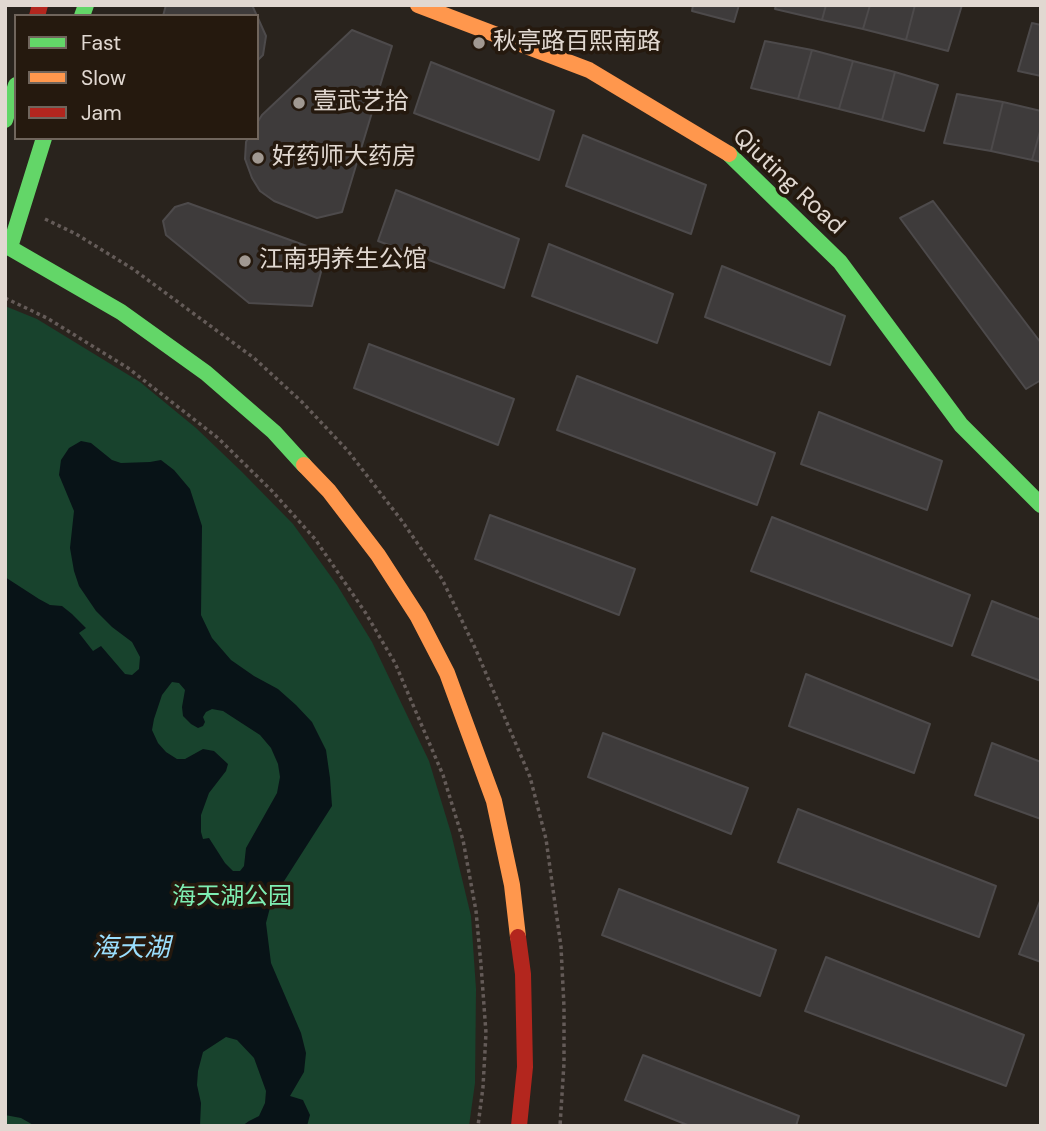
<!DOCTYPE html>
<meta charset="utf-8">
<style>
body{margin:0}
#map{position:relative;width:1046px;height:1131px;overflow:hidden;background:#29231d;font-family:"DM Sans",sans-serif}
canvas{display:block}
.frame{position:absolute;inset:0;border:7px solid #e1d8d1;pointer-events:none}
.legend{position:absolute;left:14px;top:14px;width:245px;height:126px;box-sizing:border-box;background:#25190e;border:2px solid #70655c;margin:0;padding:9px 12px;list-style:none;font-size:21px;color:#e1d8d1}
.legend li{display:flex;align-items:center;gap:14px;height:35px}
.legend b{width:35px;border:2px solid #70655c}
</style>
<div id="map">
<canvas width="1046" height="1131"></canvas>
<div class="frame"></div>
<ul class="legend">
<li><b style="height:9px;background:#63d668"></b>Fast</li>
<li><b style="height:9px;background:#ff974d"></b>Slow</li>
<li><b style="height:9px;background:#b3261e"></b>Jam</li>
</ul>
</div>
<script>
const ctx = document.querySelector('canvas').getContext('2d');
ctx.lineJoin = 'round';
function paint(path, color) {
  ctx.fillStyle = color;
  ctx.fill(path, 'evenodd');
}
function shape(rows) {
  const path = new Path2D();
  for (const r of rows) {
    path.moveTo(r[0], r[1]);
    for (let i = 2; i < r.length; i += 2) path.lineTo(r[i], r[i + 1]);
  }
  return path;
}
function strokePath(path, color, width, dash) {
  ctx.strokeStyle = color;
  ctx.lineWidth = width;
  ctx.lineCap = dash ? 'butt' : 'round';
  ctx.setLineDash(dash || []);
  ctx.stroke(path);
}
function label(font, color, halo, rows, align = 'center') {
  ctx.font = font + ' "DM Sans","Noto Sans SC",sans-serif';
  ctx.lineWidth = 7;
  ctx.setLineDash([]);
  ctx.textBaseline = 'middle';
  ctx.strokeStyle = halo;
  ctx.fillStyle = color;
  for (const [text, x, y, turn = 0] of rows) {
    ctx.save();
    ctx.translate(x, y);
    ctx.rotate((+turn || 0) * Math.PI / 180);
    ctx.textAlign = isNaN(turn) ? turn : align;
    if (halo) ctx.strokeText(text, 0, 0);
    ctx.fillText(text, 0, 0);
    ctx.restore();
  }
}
paint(shape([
 [5,306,37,319,140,382,196,428,242,472,293,524,337,585,372,642,429,761,451,833,471,916,476,989,475,1083,469,1126,5,1126]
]), '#18432d');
paint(shape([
 [81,441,91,443,112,460,121,463,150,462,161,460,174,470,190,489,202,526,201,615,212,638,231,660,254,676,278,689,296,705,312,722,326,750,330,778,332,806,272,900,266,923,271,963,301,1033,306,1053,304,1072,290,1096,303,1100,310,1115,307,1126,242,1126,249,1121,259,1116,265,1103,266,1091,254,1058,237,1040,226,1037,203,1052,198,1071,197,1085,201,1103,200,1126,35,1126,21,1118,5,1115,5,577,39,599,50,605,62,606,72,614,86,628,79,633,93,651,101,646,125,674,132,675,139,669,140,657,132,642,112,627,96,611,79,586,74,571,70,548,74,511,59,475,61,460,69,448],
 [172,682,179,683,185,690,182,707,183,716,191,724,198,728,203,726,205,722,203,717,206,712,212,709,223,711,260,735,271,748,278,764,280,777,277,793,246,848,244,866,240,871,233,871,225,863,209,838,203,839,201,832,201,815,209,793,226,771,228,764,214,751,203,749,185,759,177,759,166,752,158,743,152,730,154,719,162,695]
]), '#081317');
const building = shape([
 [166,5,252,5,257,16,163,16,166,5],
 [693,5,739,5,734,22,692,11,693,5],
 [776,5,826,5,822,20,775,9,776,5],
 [826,5,870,5,863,29,822,20,826,5],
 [870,5,915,5,906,40,863,29,870,5],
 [915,5,962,5,948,51,906,40,915,5],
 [257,16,266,36,263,55,257,61,257,16],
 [1032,23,1041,25,1041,76,1018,71,1032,23],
 [352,30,392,46,342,212,317,218,274,201,260,191,252,178,245,159,246,142,248,138,257,138,257,123,262,115,352,30],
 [765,41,812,50,798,99,751,88,765,41],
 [812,50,853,61,839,109,798,99,812,50],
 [853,61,895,72,882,120,839,109,853,61],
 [431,62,554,111,539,160,414,113,431,62],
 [895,72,938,85,924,131,882,120,895,72],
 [957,94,1003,102,991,151,944,143,957,94],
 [1003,102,1041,111,1041,128,1032,160,991,151,1003,102],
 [1041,128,1041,162,1032,160,1041,128],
 [583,135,706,185,691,234,566,186,583,135],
 [396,190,519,239,504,288,378,241,396,190],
 [933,201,1041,343,1041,380,1026,389,900,218,933,201],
 [188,203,326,253,312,306,249,303,166,235,163,221,175,207,188,203],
 [549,244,673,294,657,343,532,296,549,244],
 [722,266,845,316,830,365,705,317,722,266],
 [369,344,514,399,498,445,354,388,369,344],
 [577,376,775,453,757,505,557,430,577,376],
 [819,412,942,461,927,510,801,464,819,412],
 [490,515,635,569,619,615,475,559,490,515],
 [772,517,970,595,952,646,751,571,772,517],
 [992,601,1041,620,1041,681,972,655,992,601],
 [806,674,930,724,914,773,789,726,806,674],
 [603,733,748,788,731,834,588,777,603,733],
 [992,743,1041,762,1041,819,975,795,992,743],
 [798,809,996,886,979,937,778,862,798,809],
 [619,889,776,950,760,996,602,935,619,889],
 [1040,901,1041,901,1041,962,1019,954,1040,901],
 [826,957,1024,1035,1006,1086,805,1011,826,957],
 [643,1055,799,1116,796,1126,690,1126,625,1100,643,1055]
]);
paint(building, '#3e3b3b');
strokePath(building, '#4d4a4b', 2);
strokePath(shape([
 [45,219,76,234,133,269,254,358,302,402,348,451,402,521,442,579,476,650,530,777,546,839,561,947,564,1007,564,1063,560,1126],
 [5,298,47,318,128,368,218,438,272,491,315,539,365,612,395,663,443,775,463,840,476,911,481,965,486,1033,483,1087,478,1126]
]), '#645b58', 3.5, [3.5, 3.5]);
strokePath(shape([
 [82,16,86,5],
 [5,120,16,85],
 [729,154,840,262,961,425,1041,505],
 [5,245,121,312,206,373,274,432,304,465],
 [10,247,44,138]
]), '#63d668', 16);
strokePath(shape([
 [418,5,589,70,729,154],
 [304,465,329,491,378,555,418,617,447,673,494,801,512,885,518,937]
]), '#ff974d', 16);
strokePath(shape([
 [37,16,40,5],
 [518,937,523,974,525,1067,519,1126]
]), '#b3261e', 16);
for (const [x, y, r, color] of [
 [479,43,7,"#a19992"],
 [299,103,7,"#a19992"],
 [258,158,7,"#a19992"],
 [245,261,7,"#a19992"]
]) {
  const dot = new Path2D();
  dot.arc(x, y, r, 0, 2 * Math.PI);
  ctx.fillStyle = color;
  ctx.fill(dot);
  strokePath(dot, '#25190e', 2.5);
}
label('24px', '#e1d8d1', '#25190e', [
 ["秋亭路百熙南路",493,43],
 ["壹武艺拾",313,103],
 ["好药师大药房",272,158],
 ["江南玥养生公馆",259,261]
], 'left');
label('24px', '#e1d8d1', '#25190e', [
 ["Qiuting Road",788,182,43]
]);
label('24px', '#7eeeb3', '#25190e', [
 ["海天湖公园",232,898]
]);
label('italic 26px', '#9bdffe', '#25190e', [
 ["海天湖",131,949]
]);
</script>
